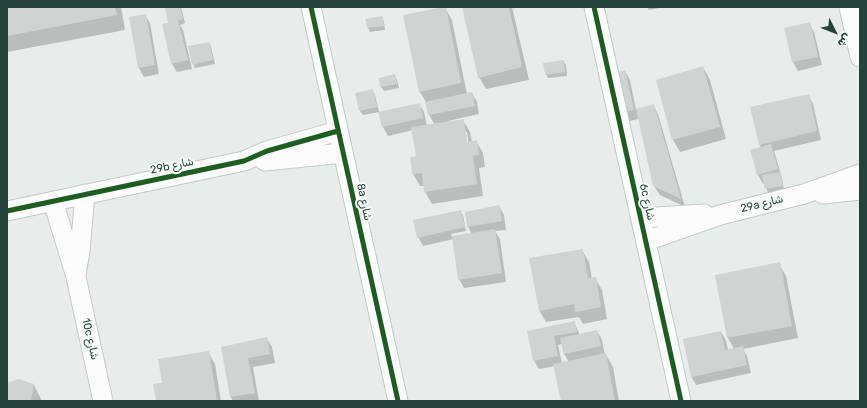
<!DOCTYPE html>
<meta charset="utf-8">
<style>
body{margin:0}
#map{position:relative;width:867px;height:408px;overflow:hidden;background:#e8edeb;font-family:Rubik,"Noto Naskh Arabic",sans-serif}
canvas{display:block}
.frame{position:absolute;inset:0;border:8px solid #24423a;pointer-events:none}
.north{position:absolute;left:815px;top:12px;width:40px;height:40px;-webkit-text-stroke:3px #f7fbf9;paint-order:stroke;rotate:132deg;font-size:11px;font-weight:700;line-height:16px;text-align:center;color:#24423a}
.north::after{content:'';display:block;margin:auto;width:14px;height:18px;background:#24423a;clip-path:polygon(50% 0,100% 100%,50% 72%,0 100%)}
</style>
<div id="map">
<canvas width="867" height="408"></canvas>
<div class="frame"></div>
<div class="north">ش</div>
</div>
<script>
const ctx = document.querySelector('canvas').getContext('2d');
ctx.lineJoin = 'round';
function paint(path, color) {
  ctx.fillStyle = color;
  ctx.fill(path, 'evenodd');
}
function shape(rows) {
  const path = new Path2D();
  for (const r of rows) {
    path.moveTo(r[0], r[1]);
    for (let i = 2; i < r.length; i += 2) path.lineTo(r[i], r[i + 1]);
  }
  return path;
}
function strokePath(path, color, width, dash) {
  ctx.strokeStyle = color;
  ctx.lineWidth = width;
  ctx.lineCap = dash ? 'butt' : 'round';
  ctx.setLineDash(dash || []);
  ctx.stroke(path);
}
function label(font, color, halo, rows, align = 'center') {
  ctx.font = font + ' Rubik,"Noto Naskh Arabic",sans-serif';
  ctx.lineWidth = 4;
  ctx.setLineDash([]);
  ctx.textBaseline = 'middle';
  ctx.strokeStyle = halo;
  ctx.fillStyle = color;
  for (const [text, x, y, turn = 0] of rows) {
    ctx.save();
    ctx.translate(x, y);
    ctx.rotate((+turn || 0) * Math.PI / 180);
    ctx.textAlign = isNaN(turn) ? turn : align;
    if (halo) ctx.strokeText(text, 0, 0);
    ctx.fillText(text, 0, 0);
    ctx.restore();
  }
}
paint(shape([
 [7,7,121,7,125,30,7,52],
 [166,7,181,7,185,23,180,25,183,30,192,69,177,72,172,64,163,25,170,23],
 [463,7,512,7,529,80,486,89,479,77],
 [647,7,665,7,649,10],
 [445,8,452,20,467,94,472,93,477,102,479,114,448,121,448,123,463,120,470,132,472,142,476,141,483,153,485,167,479,168,483,196,432,204,425,192,424,186,420,186,413,174,411,158,417,157,413,130,388,136,383,127,380,113,419,104,424,112,427,126,435,125,429,115,427,104,420,92],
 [465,132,467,132,469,146,467,147],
 [145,15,150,23,159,74,144,77,139,68,130,17],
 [382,17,384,22,385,30,370,32,368,28,367,20],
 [809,23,814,32,822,65,798,71,793,62,785,29],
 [209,43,211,47,215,64,195,68,193,64],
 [563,61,566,65,567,76,548,78,546,74],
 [703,67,710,80,726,139,680,152,673,140,657,81],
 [625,71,630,80,636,110,653,105,658,114,685,207,660,195,654,186,639,119,625,122],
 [395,76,397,80,399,88,384,91,381,87,380,78],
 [372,90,375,95,379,112,363,115,360,111,357,94],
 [808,95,813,104,821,140,774,151,782,178,784,190,768,193,765,183,763,184,758,175,751,151,761,148,760,145],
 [499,206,504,215,506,230,495,231,500,239,506,282,464,288,459,279,454,239,423,246,418,237,460,211,463,215,466,231,451,234,452,237,472,234,468,227,466,213],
 [582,250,589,262,592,279,595,278,602,290,607,319,583,324,579,317,546,322,539,310],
 [779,264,786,276,798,338,743,349,747,356,751,373,696,385,691,376,721,332,726,341,728,350,734,349,728,338,716,276],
 [574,322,580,335,597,331,602,340,605,355,606,355,613,367,619,401,562,401,555,366,539,369,534,361,528,332],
 [562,344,564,354,569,362,562,363,558,345],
 [267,339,272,347,275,363,253,367,259,401,233,401,231,397,222,347],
 [208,352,215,364,221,401,157,401,154,385,163,384],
 [7,384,34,385,42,401,7,401]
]), '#0003');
paint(shape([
 [7,7,115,7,117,15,7,36],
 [165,7,180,7,183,19,178,20,188,60,171,64,162,24,168,23],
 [443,7,446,7,461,83,419,92,403,15],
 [462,7,509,7,522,67,478,78],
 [146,14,155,65,138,68,129,17],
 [382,16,384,26,367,28,365,19],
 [810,22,818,57,792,62,784,28],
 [209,42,213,60,192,65,188,46],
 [564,60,565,72,545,75,543,63],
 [703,66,720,127,672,140,656,80],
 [625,70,634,110,619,114,611,74],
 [395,74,397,84,380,87,379,78],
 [373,89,377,107,359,111,355,93],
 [472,92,475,106,428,115,425,102],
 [809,94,817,131,759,145,750,107],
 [420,103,423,118,382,127,378,112],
 [654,104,681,199,653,186,636,109],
 [464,119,467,142,477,140,479,155,473,156,477,184,424,192,422,173,412,174,410,157,416,156,411,127],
 [771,144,778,169,757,175,750,150],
 [780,172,783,186,765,189,762,175],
 [499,205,502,221,467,227,465,212],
 [461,210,465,227,417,238,413,220],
 [495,229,502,273,458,280,452,236],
 [583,249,588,278,596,277,601,307,575,312,574,304,539,311,529,258],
 [780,262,792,326,727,338,715,275],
 [575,321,577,332,554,336,558,356,533,361,527,331],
 [597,330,601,346,564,354,560,338],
 [721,331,725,350,743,346,747,365,691,377,683,339],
 [267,337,270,354,248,358,255,393,230,397,221,347],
 [209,351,217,401,167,401,166,400,156,401,153,384,162,383,158,359],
 [606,353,615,401,561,401,553,364],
 [18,379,34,384,31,401,7,401,7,383]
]), '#cfd4d2');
const minor = shape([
 [311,7,398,401],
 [594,7,681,401],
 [849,7,860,57],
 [265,161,343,153],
 [823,194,860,190],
 [53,201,76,277,103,401],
 [7,211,244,161,267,151,338,131],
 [641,218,704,214],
 [646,241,720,215,804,194,860,174],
 [76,275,80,251,85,194]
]);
strokePath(minor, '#c5cac8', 21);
strokePath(minor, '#fcfcfc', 19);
strokePath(shape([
 [311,7,398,401],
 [594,7,681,401],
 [7,211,244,161,267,151,338,131]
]), '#1b5e20', 5);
label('11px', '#24423a', '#f7fbf9', [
 ["29b شارع",172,166,-12],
 ["8a شارع",364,202,78],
 ["6c شارع",647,202,77],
 ["29a شارع",762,204,-14],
 ["10c شارع",90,339,77]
]);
</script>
